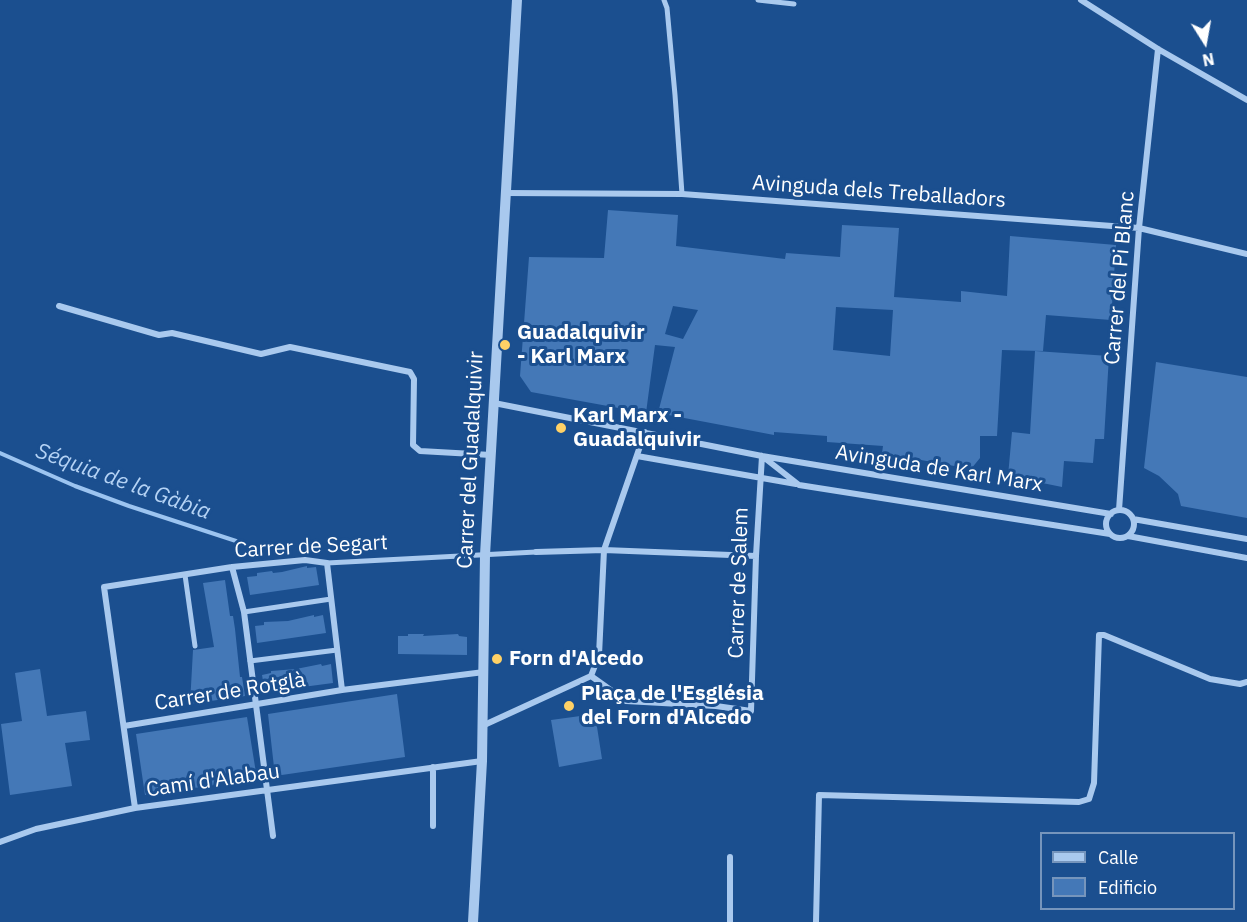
<!DOCTYPE html>
<meta charset="utf-8">
<style>
body{margin:0}
#map{position:relative;width:1247px;height:922px;overflow:hidden;background:#1b4f8f;font-family:"IBM Plex Sans",sans-serif}
canvas{display:block}
.legend{position:absolute;left:1040px;top:832px;width:195px;height:78px;box-sizing:border-box;background:#1b4f8f;border:2px solid #7695bc;margin:0;padding:8px 10px;list-style:none;font-size:18px;color:#fff}
.legend li{display:flex;align-items:center;gap:12px;height:30px}
.legend b{width:30px;border:2px solid #7695bc}
.north{position:absolute;left:1175px;top:12px;width:60px;height:60px;-webkit-text-stroke:4px #1b4f8f;paint-order:stroke;rotate:169deg;font-size:16px;font-weight:700;line-height:24px;text-align:center;color:#fff}
.north::after{content:'';display:block;margin:auto;width:21px;height:27px;background:#fff;clip-path:polygon(50% 0,100% 100%,50% 72%,0 100%)}
</style>
<div id="map">
<canvas width="1247" height="922"></canvas>
<ul class="legend">
<li><b style="height:8px;background:#a9c9ee"></b>Calle</li>
<li><b style="height:16px;background:#4478b7"></b>Edificio</li>
</ul>
<div class="north">N</div>
</div>
<script>
const ctx = document.querySelector('canvas').getContext('2d');
ctx.lineJoin = 'round';
function shape(rows) {
  const path = new Path2D();
  for (const r of rows) {
    if (r.length === 3) {
      path.moveTo(r[0] + r[2], r[1]);
      path.arc(r[0], r[1], r[2], 0, 2 * Math.PI);
      continue;
    }
    path.moveTo(r[0], r[1]);
    for (let i = 2; i < r.length; i += 2) path.lineTo(r[i], r[i + 1]);
  }
  return path;
}
function strokePath(path, color, width, dash) {
  ctx.strokeStyle = color;
  ctx.lineWidth = width;
  ctx.lineCap = dash ? 'butt' : 'round';
  ctx.setLineDash(dash || []);
  ctx.stroke(path);
}
function paint(path, color) {
  ctx.fillStyle = color;
  ctx.fill(path, 'evenodd');
}
function label(font, color, halo, rows, align = 'center') {
  ctx.font = font + ' "IBM Plex Sans",sans-serif';
  ctx.lineWidth = 6;
  ctx.setLineDash([]);
  ctx.textBaseline = 'middle';
  ctx.strokeStyle = halo;
  ctx.fillStyle = color;
  for (const [text, x, y, turn = 0] of rows) {
    ctx.save();
    ctx.translate(x, y);
    ctx.rotate((+turn || 0) * Math.PI / 180);
    ctx.textAlign = isNaN(turn) ? turn : align;
    if (halo) ctx.strokeText(text, 0, 0);
    ctx.fillText(text, 0, 0);
    ctx.restore();
  }
}
strokePath(shape([
 [0,453,75,486,129,506,236,541]
]), '#9cc4f0', 4);
paint(shape([
 [608,210,678,215,676,246,785,259,786,253,840,257,842,225,899,228,894,297,961,302,961,291,1007,296,1010,236,1116,245,1111,320,1046,315,1043,351,1002,350,997,436,980,436,980,458,971,469,882,453,883,446,827,442,827,436,774,432,774,435,658,413,675,347,655,345,646,413,531,392,520,376,529,257,604,258],
 [673,306,698,310,683,339,665,334],
 [836,307,893,310,890,356,833,350],
 [1035,351,1109,356,1104,439,1095,439,1093,463,1064,461,1062,487,1008,476,1012,432,1030,434],
 [1156,362,1247,377,1247,518,1181,506,1178,494,1159,476,1144,468],
 [307,566,307,568,316,567,319,585,250,595,247,577,257,576,257,573,272,571,273,573,282,572],
 [225,580,230,616,233,616,235,629,240,677,242,677,245,696,190,704,193,650,214,647,203,583],
 [314,615,314,617,323,615,326,633,257,643,255,626,264,625,264,622,288,621],
 [408,634,424,634,423,636,458,634,459,636,467,637,467,655,398,654,398,636,408,636],
 [321,664,322,666,331,664,333,683,265,692,262,675,271,673,271,671,296,669],
 [40,669,47,716,86,711,90,740,65,743,72,786,10,795,1,724,22,721,15,673],
 [397,694,405,757,275,776,268,714],
 [595,714,602,759,559,767,551,720],
 [247,717,257,779,145,795,136,734]
]), '#4478b7');
strokePath(shape([
 [664,0,667,8,675,95,682,194],
 [758,0,794,4],
 [327,563,536,552],
 [185,575,195,646],
 [244,612,331,599],
 [250,661,337,650]
]), '#a9c9ee', 5);
strokePath(shape([
 [1081,0,1158,49,1247,100],
 [505,193,682,194,1139,228,1247,254],
 [59,306,159,335,172,333,261,354,290,347,410,372,414,379,413,445,420,451,491,455],
 [494,403,762,456,1111,514],
 [637,456,796,484],
 [762,456,799,485,1110,534],
 [1120,524,14],
 [1119,510,1139,228,1158,49],
 [1133,519,1247,539],
 [1128,536,1247,558],
 [536,552,604,550,756,556],
 [232,567,244,612,273,836],
 [591,676,626,701,716,706,751,711,756,556,762,456],
 [124,726,342,690,484,672],
 [482,726,591,676,599,655,604,550,645,432],
 [433,767,433,826],
 [135,808,104,587,232,567,305,560,327,563,342,690],
 [0,842,36,829,135,808,482,761],
 [730,857,730,922],
 [816,922,819,795,1079,802,1089,799,1094,783,1099,635,1104,635,1210,679,1240,684,1247,682]
]), '#a9c9ee', 6);
strokePath(shape([
 [473,922,482,761,485,555,517,0]
]), '#a9c9ee', 10);
for (const [x, y, r, color] of [
 [505,345,6,"#ffd166"],
 [561,428,6,"#ffd166"],
 [497,659,6,"#ffd166"],
 [569,706,6,"#ffd166"]
]) {
  const dot = new Path2D();
  dot.arc(x, y, r, 0, 2 * Math.PI);
  ctx.fillStyle = color;
  ctx.fill(dot);
  strokePath(dot, '#1b4f8f', 2);
}
label('21px', '#fff', '#1b4f8f', [
 ["Avinguda dels Treballadors",879,192,4],
 ["Carrer del Pi Blanc",1120,278,-85],
 ["Carrer del Guadalquivir",471,460,-87],
 ["Avinguda de Karl Marx",939,469,9],
 ["Carrer de Segart",311,547,-3],
 ["Carrer de Salem",739,583,-88],
 ["Carrer de Rotglà",230,692,-9],
 ["Camí d'Alabau",213,781,-8]
]);
label('bold 21px', '#fff', '#1b4f8f', [
 ["Guadalquivir",517,333],
 ["- Karl Marx",517,357],
 ["Karl Marx -",573,416],
 ["Guadalquivir",573,440],
 ["Forn d'Alcedo",509,659],
 ["Plaça de l'Església",581,694],
 ["del Forn d'Alcedo",581,718]
], 'left');
label('italic 22px', '#b5d3f5', '#1b4f8f', [
 ["Séquia de la Gàbia",123,482,20]
]);
</script>
